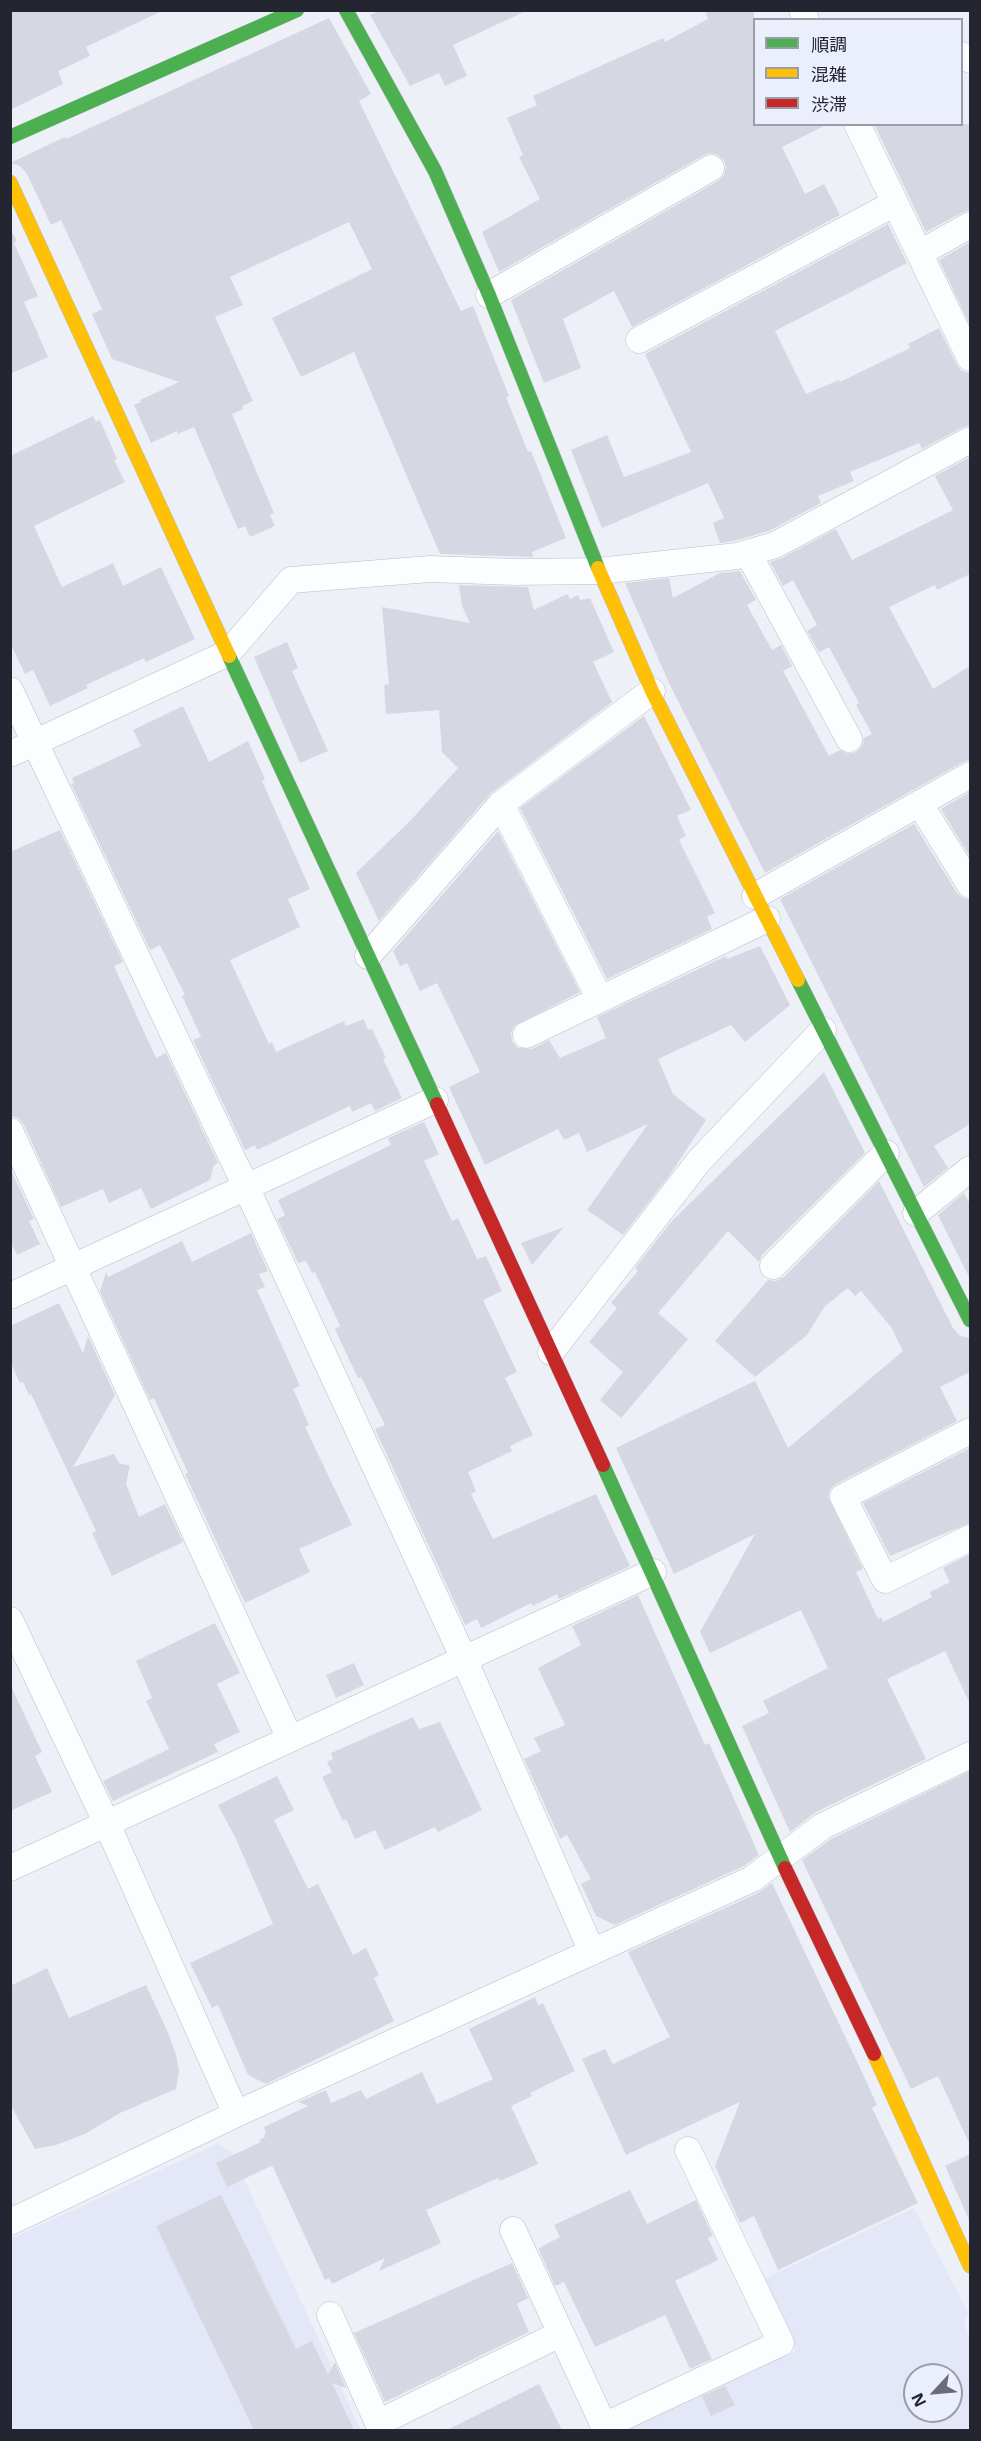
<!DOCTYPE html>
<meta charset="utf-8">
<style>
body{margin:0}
#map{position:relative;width:981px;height:2441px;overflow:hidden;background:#eef0f8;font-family:"Noto Sans","Noto Sans JP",sans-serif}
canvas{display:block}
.frame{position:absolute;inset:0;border:12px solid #232631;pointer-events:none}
.legend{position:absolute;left:753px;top:18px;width:210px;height:108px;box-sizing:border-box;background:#ebeefb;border:2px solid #9b9eaa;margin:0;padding:8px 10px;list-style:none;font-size:18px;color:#232631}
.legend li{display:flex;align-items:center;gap:12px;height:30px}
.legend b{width:30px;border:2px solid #9b9eaa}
.north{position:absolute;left:903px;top:2363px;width:60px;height:60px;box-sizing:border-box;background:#ebeefb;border:2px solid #9b9eaa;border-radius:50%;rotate:244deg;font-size:16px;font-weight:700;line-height:24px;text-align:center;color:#232631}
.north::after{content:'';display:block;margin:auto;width:21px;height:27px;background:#6a6d77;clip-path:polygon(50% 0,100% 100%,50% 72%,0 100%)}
</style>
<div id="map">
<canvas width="981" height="2441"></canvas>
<div class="frame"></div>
<ul class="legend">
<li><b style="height:8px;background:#4caf50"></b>順調</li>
<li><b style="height:8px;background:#ffc107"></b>混雑</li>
<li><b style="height:8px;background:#c62828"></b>渋滞</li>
</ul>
<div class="north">N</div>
</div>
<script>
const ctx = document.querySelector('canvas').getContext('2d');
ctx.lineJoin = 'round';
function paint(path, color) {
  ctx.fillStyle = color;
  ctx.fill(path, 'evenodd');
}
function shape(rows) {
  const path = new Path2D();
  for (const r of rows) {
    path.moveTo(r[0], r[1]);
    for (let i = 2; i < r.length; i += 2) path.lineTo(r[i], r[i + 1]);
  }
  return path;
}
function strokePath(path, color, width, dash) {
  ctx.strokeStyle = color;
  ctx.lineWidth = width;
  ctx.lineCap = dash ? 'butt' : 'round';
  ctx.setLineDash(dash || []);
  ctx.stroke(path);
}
paint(shape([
 [217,2144,231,2151,361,2430,11,2430,10,2239],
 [914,2208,968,2313,964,2322,970,2339,970,2430,625,2430,796,2351,762,2280],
 [915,2375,951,2375,951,2411,915,2411]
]), '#e3e7f7');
paint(shape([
 [10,10,164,10,86,47,90,56,58,71,63,84,10,110],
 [381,10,528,10,453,45,467,76,445,86,439,73,410,86,370,15],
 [705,10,754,10,754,124,828,124,782,147,805,194,824,184,840,215,632,327,614,291,563,319,581,368,544,383,511,300,718,181,724,175,726,167,724,160,718,155,710,153,704,155,499,272,482,232,540,199,519,157,523,155,507,118,537,105,533,96,663,38,665,42,708,19],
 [329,18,371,94,359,101,461,311,473,306,509,396,506,397,528,452,531,451,566,538,532,552,533,557,440,554,354,352,301,377,272,318,372,269,349,222,230,277,243,305,215,317,253,401,242,406,244,409,232,414,274,513,270,515,275,526,250,537,245,526,238,529,194,427,178,434,177,431,151,443,134,405,141,402,140,400,179,382,112,359,92,314,102,309,61,220,51,225,27,174,20,166,10,163,65,137,66,139],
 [874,124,970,124,970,210,963,212,926,232],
 [888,224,907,263,775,331,806,394,839,380,840,382,910,348,908,344,939,328,957,365,962,371,970,373,970,425,963,427,922,449,919,443,850,472,854,481,818,496,821,503,769,531,734,541,720,543,713,523,724,518,708,483,602,528,571,450,607,435,624,477,691,452,645,354],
 [10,228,17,241,14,243,38,296,24,302,48,357,10,374],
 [970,242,970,325,939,260],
 [93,416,96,422,100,420,117,459,114,460,125,482,34,526,62,587,113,563,123,586,161,567,195,639,146,662,144,658,86,685,88,688,50,706,33,670,25,674,10,643,10,456],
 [970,457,970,574,937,590,935,585,889,607,933,689,970,666,970,760,963,762,765,873,669,683,625,583,669,578,673,598,720,573,740,571,756,600,747,605,772,650,781,645,792,666,783,671,829,756,840,750,848,754,856,752,862,746,864,738,872,734,856,705,859,703,829,647,819,652,807,631,817,625,793,580,783,586,770,562,782,558,836,529,852,560,953,510,935,476],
 [459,585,528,587,534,610,567,594,570,599,578,595,580,600,590,598,614,652,593,662,612,702,490,794,379,921,356,873,410,821,458,768,442,752,439,710,386,714,384,685,389,684,382,607,470,623,462,606],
 [287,642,298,668,292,671,328,751,300,763,254,657],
 [183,706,209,762,248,741,265,779,262,781,310,889,288,899,300,927,230,960,269,1044,272,1042,276,1052,344,1021,346,1026,364,1019,368,1030,372,1029,386,1058,383,1059,402,1098,375,1111,371,1103,352,1112,350,1106,257,1150,255,1145,245,1150,193,1040,201,1037,182,996,185,995,160,945,150,950,71,784,74,783,72,778,141,746,133,730],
 [644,716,691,810,677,816,686,836,679,840,715,913,707,917,712,929,607,979,520,808],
 [970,792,970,857,941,809],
 [914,824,957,893,963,898,970,900,970,1124,934,1146,948,1168,924,1187,780,899],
 [60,830,123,962,114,966,156,1058,166,1053,218,1163,214,1165,210,1180,151,1209,141,1188,109,1203,103,1189,61,1207,24,1125,18,1118,10,1116,10,852],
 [498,831,580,992,514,1026,511,1033,512,1041,518,1048,532,1049,549,1040,560,1058,606,1038,597,1017,726,956,727,959,760,946,790,1005,745,1042,731,1025,658,1059,673,1094,706,1120,669,1176,623,1235,587,1210,648,1124,587,1152,579,1133,564,1140,558,1129,485,1165,449,1087,480,1072,437,983,420,991,407,963,400,966,393,951],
 [824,1072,865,1153,762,1255,759,1262,728,1231,658,1313,688,1339,621,1418,600,1400,623,1372,589,1342,617,1308,611,1303,638,1271,635,1268,671,1222],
 [424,1122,439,1154,424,1161,452,1221,458,1218,477,1259,486,1256,502,1291,483,1300,517,1372,505,1378,533,1435,510,1446,512,1451,468,1472,476,1491,471,1494,493,1539,596,1494,630,1566,559,1599,557,1594,533,1606,531,1603,481,1628,477,1619,465,1625,375,1429,385,1425,361,1377,358,1378,347,1355,335,1329,340,1326,315,1272,312,1273,306,1261,298,1263,277,1219,285,1215,278,1200,391,1145,388,1138],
 [10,1168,34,1219,29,1221,40,1244,17,1255,10,1241],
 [879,1181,953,1328,960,1336,970,1338,970,1372,940,1387,957,1421,836,1484,830,1489,828,1497,863,1569,856,1572,878,1619,881,1617,883,1622,932,1597,930,1592,950,1582,943,1568,970,1554,970,1704,945,1651,887,1679,926,1759,816,1812,790,1832,742,1726,769,1713,763,1701,828,1668,801,1610,710,1653,700,1632,755,1534,674,1574,616,1448,755,1381,788,1448,903,1351,891,1327,861,1291,855,1296,848,1288,825,1306,807,1335,755,1377,715,1341,768,1280,776,1281,784,1277],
 [964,1193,970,1204,970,1279,938,1215],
 [564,1227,532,1265,521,1243],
 [251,1233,268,1271,259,1274,265,1287,257,1290,300,1386,293,1389,309,1425,305,1427,352,1525,299,1549,310,1572,245,1603,185,1474,188,1473,154,1398,150,1400,100,1291,106,1272,108,1277,182,1241,192,1262],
 [59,1303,83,1353,88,1336,115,1395,73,1467,114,1454,119,1463,130,1466,126,1484,139,1517,165,1504,183,1542,112,1576,92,1533,96,1531,31,1394,29,1395,23,1382,20,1383,10,1361,10,1326],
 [970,1448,970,1523,890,1556,863,1503],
 [638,1595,705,1745,709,1743,759,1855,744,1866,615,1925,596,1916,581,1884,591,1879,567,1835,560,1839,524,1759,541,1751,534,1738,565,1725,538,1668,581,1645,572,1626],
 [215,1623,240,1673,217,1684,240,1732,214,1744,218,1752,113,1801,103,1781,169,1749,146,1701,152,1698,136,1661],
 [354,1663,364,1685,336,1698,326,1675],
 [10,1684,42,1752,35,1756,52,1792,10,1811],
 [413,1717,419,1729,440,1722,482,1810,438,1832,435,1827,385,1850,375,1830,355,1839,346,1819,343,1821,322,1777,332,1772,327,1762,333,1759,331,1753],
 [970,1771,970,2145,938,2076,911,2089,802,1860,831,1839],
 [277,1776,294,1810,274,1820,308,1889,318,1884,353,1955,366,1948,379,1975,374,1978,394,2021,266,2084,248,2075,218,2005,212,2008,190,1963,273,1924,236,1839,218,1805],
 [772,1883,861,2070,877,2105,872,2108,918,2203,778,2270,754,2216,740,2223,715,2166,740,2102,626,2155,582,2059,605,2049,613,2064,670,2037,628,1952,758,1893],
 [47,1968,69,2018,146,1985,169,2035,176,2055,179,2071,176,2089,120,2113,85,2134,56,2145,35,2149,10,2104,10,1986],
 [535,1997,538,2005,543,2003,575,2071,530,2093,532,2096,511,2106,538,2164,500,2181,498,2178,426,2210,441,2243,379,2271,385,2258,332,2284,329,2278,325,2280,273,2167,271,2166,227,2187,216,2163,261,2142,259,2140,265,2137,264,2135,266,2134,264,2127,308,2106,299,2102,326,2090,331,2103,361,2090,366,2099,422,2072,437,2104,493,2079,469,2029],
 [970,2154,970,2222,945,2166],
 [630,2190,647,2224,696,2200,713,2236,708,2238,718,2260,675,2281,712,2359,690,2369,665,2315,595,2347,564,2282,555,2286,539,2250,539,2248,560,2237,554,2225],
 [221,2195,296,2349,312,2341,328,2375,335,2362,346,2388,332,2383,354,2430,254,2430,156,2226],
 [512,2263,528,2298,517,2304,529,2332,385,2402,354,2333],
 [539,2384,562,2430,447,2430],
 [725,2386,735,2405,711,2416,702,2396]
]), '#d5d8e2');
const street = shape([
 [802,10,806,20],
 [962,55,970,60],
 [857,124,970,358],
 [920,253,970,225],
 [489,295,711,168],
 [639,340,895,203],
 [748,553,849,739],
 [10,690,246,1187,464,1659,592,1952],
 [10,754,228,653,291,580,430,569,515,572,599,571,737,556,775,545,970,440],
 [501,804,600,999],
 [920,804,970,885],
 [755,896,970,775],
 [368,956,501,804,652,691],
 [526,1035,767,919],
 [10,1131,290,1739],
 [916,1213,970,1169],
 [773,1266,886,1153],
 [10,1296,435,1100],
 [551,1352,699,1161,823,1030],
 [970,1431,843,1497,885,1580,970,1538],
 [10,1620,107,1824,236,2114],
 [10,1868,653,1572],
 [10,2222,236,2114,752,1879,823,1826,970,1755],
 [513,2230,604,2426,781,2343,688,2150],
 [330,2315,378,2423,560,2334]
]);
const fast = shape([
 [346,10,435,171,489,295,598,568],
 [10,137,297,10],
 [229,656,437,1104],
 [798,980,970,1320],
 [603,1465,785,1868]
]);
const slow = shape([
 [10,182,229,656],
 [598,568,652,691,798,980],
 [874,2054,970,2266]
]);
const jam = shape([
 [437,1104,603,1465],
 [785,1868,874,2054]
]);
strokePath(street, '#bbbdc6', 27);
strokePath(fast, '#bbbdc6', 15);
strokePath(slow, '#bbbdc6', 15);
strokePath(jam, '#bbbdc6', 15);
strokePath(street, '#fcfdfe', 26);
strokePath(fast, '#4caf50', 14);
strokePath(slow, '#ffc107', 14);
strokePath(jam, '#c62828', 14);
</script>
